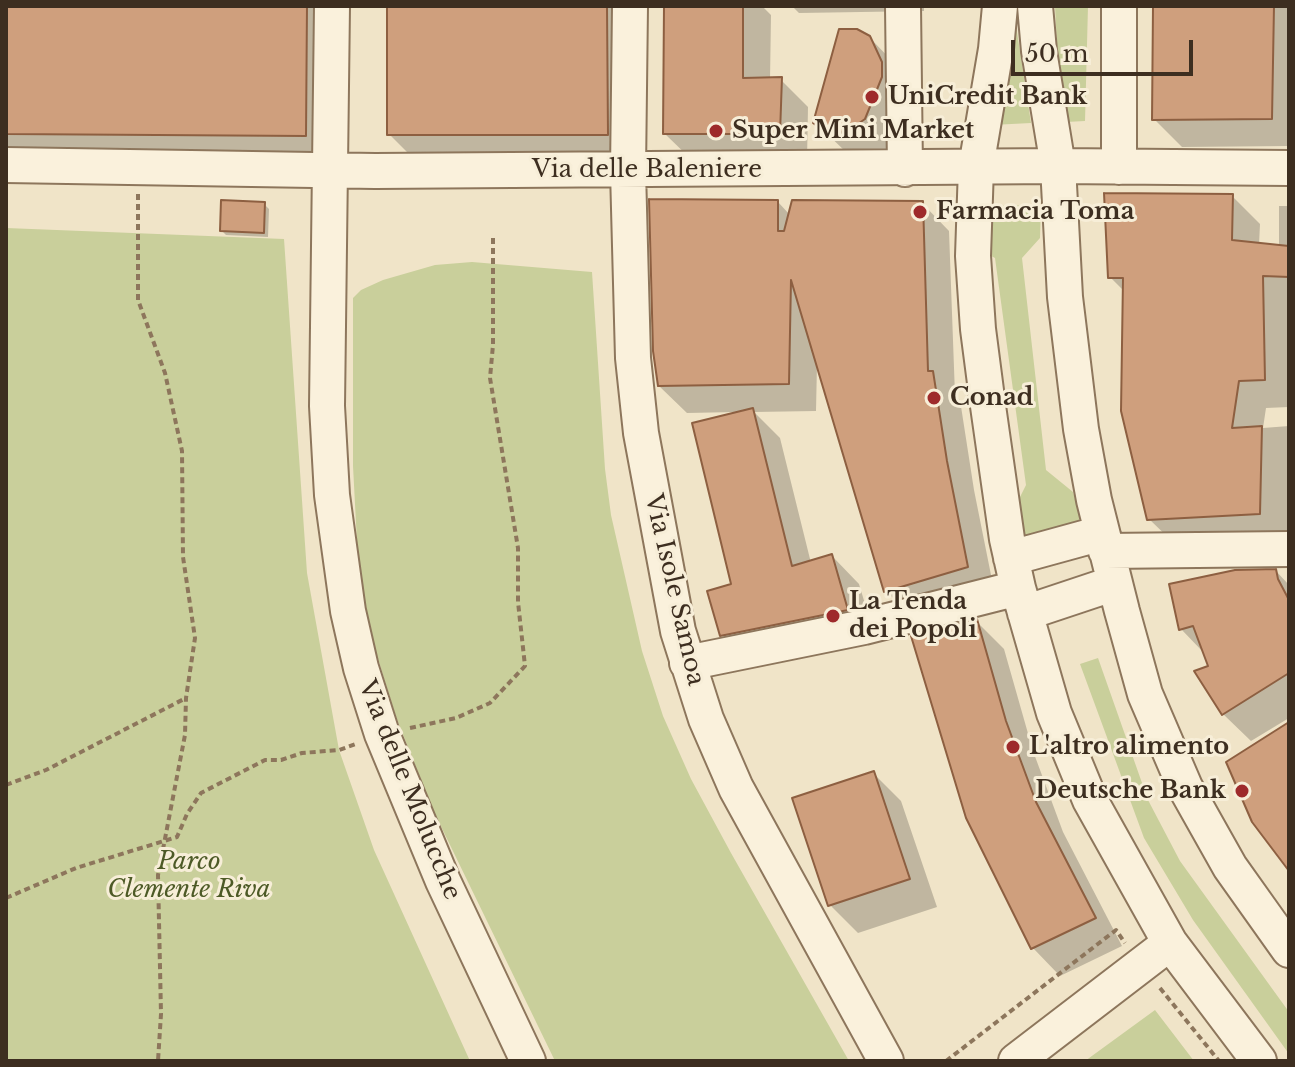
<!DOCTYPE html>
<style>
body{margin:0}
#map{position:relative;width:1295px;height:1067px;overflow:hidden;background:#f0e4c8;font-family:"Libre Baskerville",serif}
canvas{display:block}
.frame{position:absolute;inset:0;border:8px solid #3d2e20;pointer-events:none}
.scale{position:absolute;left:1011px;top:40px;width:182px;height:36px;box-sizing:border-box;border:4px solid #3d2e20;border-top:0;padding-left:10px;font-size:24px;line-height:28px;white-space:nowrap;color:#3d2e20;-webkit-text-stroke:6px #f7eed8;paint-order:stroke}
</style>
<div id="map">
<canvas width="1295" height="1067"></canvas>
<div class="frame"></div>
<div class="scale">50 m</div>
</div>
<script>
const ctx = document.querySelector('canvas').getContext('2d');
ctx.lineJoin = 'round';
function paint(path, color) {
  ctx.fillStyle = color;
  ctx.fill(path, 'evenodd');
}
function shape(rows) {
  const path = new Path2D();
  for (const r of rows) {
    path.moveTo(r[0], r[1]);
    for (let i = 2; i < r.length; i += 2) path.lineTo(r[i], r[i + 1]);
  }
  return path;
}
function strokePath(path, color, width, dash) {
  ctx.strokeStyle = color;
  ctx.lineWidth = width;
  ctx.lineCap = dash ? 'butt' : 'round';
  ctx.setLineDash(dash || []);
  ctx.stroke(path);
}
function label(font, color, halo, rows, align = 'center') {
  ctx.font = font + ' "Libre Baskerville",serif';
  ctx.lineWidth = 6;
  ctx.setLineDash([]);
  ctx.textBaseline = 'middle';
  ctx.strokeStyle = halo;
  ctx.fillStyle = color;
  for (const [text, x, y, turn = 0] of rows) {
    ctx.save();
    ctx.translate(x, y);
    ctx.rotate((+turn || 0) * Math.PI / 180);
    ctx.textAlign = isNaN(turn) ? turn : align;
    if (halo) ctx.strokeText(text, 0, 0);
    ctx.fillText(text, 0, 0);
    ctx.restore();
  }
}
paint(shape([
 [1013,6,1031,123,992,125],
 [1055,6,1088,6,1085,121,1066,122,1058,65],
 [1041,205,1040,238,1022,258,1046,470,1073,492,1080,518,1077,524,1026,539,1019,536,1013,511,1026,485,995,258,980,250,981,206],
 [6,228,284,239,307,573,339,750,374,850,470,1061,6,1061],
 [472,262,592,272,605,469,611,515,642,651,663,716,691,779,731,853,849,1061,555,1061,433,810,396,717,367,623,358,561,353,466,353,298,361,290,383,280,435,265],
 [1098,658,1148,800,1180,861,1289,1012,1289,1054,1193,920,1144,838,1080,664],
 [1155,1010,1194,1061,1085,1061]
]), '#c9cf9b');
paint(shape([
 [6,6,335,6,333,162,22,161,6,146],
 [389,6,633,6,635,162,417,162,389,134],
 [666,6,762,6,771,15,770,80,781,80,808,107,807,161,693,161,665,134],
 [792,6,924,6,924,11,799,13],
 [1156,6,1289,6,1289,146,1182,147,1154,119],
 [869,37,897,66,892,147,880,155,850,156,815,122],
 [1232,196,1260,224,1259,245,1279,247,1279,206,1289,206,1289,407,1266,408,1263,428,1289,426,1289,541,1177,546,1149,519,1125,292,1110,277],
 [778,202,790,215,922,203,949,231,955,395,960,400,974,490,995,595,914,619,886,591,817,364,816,411,754,412,780,438,811,563,832,556,859,584,875,637,750,663,722,635,734,585,736,412,687,413,659,386],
 [264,204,269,209,268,237,226,235,222,231],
 [1276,571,1289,585,1289,718,1251,741,1223,714,1205,654,1181,629],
 [976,621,1004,649,1033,751,1063,832,1122,946,1060,976,1033,948],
 [873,773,901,801,937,907,858,933,830,905]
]), '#0003');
const building = shape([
 [6,6,307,6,306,136,6,134,6,6],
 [387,6,607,6,608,135,387,135,387,6],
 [664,6,743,6,743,78,782,77,780,134,663,134,664,6],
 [1153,6,1274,6,1272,119,1152,120,1153,6],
 [839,29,857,29,870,36,882,62,882,77,865,119,852,128,837,134,820,128,813,123,839,29],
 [1104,193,1233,194,1232,240,1289,246,1289,277,1263,276,1265,380,1239,381,1232,428,1262,426,1260,514,1147,520,1121,411,1123,278,1108,278,1104,193],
 [649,199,778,200,778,231,784,231,792,200,923,201,928,371,933,371,947,461,968,567,884,592,791,280,789,384,658,386,653,351,649,199],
 [221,200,265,202,264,233,220,231,221,200],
 [753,408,792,566,832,554,848,610,720,636,707,591,731,584,692,423,753,408],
 [1276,569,1278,579,1289,600,1289,673,1222,715,1194,671,1208,666,1193,626,1179,630,1169,584,1235,570,1276,569],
 [977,619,1006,721,1036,802,1096,918,1031,949,966,818,911,636,977,619],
 [1289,722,1289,871,1252,822,1226,762,1289,722],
 [874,771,910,879,828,906,792,798,874,771]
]);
paint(building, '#cf9f7d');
strokePath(building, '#8d5f41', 2);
const minor = shape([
 [332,6,327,406,332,495,348,611,361,668,382,734,443,881,528,1061],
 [630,6,628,171,633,358,641,433,678,631,706,719,736,788,886,1061],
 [903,6,905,169],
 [1000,6,996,49,976,167,973,256,978,329,988,406,1007,539,1018,588,1054,713,1090,800,1170,943,1259,1061],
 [1035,6,1039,51,1058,166,1065,297,1081,429,1094,500,1122,611,1145,694,1185,787,1230,867,1289,950],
 [6,165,375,171,1058,166,1289,168],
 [1119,167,1119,6],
 [1106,551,1289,549],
 [1011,558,1102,533],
 [1025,613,1115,583],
 [687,663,864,627,1018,588],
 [1016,1061,1170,943]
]);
strokePath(minor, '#8d765c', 38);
strokePath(shape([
 [138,194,138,300,165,373,182,451,183,557,195,638,186,698,185,735,158,875,161,1014,158,1061],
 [410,728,456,718,490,703,525,666,518,602,518,548,490,378,493,345,493,238],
 [6,785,46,770,186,698],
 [6,898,76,868,177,837,187,814,201,793,265,760,281,760,302,753,339,750,356,744],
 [1160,988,1219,1061],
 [946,1061,1116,930,1125,943]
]), '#8d765c', 4, [6, 4]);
strokePath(minor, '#faf1dc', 34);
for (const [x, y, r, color] of [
 [872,97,8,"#9e2a2b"],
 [716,131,8,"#9e2a2b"],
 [920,212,8,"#9e2a2b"],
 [934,398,8,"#9e2a2b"],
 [833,616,8,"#9e2a2b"],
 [1013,747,8,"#9e2a2b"],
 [1242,791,8,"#9e2a2b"]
]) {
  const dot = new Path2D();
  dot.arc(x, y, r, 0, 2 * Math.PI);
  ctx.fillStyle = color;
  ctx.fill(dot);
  strokePath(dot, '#f7eed8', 3);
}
label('bold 24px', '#3d2e20', '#f7eed8', [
 ["UniCredit Bank",888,97],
 ["Super Mini Market",732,131],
 ["Farmacia Toma",936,212],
 ["Conad",950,398],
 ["La Tenda",849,602],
 ["dei Popoli",849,630],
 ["L'altro alimento",1029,747],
 ["Deutsche Bank",1226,791,"right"]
], 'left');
label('24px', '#3d2e20', '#f7eed8', [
 ["Via delle Baleniere",647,170],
 ["Via Isole Samoa",674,590,77],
 ["Via delle Molucche",409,790,68]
]);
label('italic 24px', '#4d5a26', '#f7eed8', [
 ["Parco",189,862],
 ["Clemente Riva",189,890]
]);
</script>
